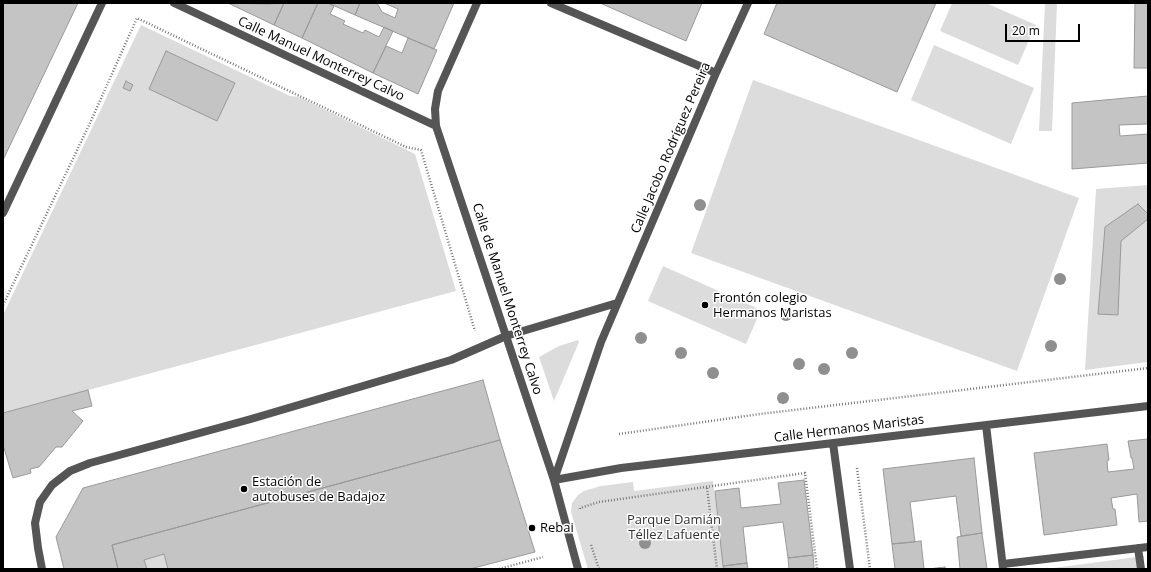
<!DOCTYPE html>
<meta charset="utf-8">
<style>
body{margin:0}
#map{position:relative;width:1151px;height:572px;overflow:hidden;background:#fff;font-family:"Open Sans",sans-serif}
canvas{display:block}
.frame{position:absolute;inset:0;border:4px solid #000;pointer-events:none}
.scale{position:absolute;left:1005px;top:24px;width:75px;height:18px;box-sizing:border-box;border:2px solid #000;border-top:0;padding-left:5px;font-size:12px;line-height:14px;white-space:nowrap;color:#000;-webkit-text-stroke:3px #fff;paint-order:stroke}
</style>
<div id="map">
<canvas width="1151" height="572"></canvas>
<div class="frame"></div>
<div class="scale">20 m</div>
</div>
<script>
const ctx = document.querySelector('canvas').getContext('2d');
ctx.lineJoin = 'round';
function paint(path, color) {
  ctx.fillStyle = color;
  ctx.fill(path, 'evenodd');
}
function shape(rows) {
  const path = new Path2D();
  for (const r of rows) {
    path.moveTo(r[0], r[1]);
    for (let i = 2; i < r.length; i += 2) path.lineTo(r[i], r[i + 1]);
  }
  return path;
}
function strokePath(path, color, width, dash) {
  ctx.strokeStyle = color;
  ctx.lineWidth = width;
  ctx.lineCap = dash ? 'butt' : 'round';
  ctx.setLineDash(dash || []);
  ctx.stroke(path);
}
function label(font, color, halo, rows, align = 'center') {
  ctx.font = font + ' "Open Sans",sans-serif';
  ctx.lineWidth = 3;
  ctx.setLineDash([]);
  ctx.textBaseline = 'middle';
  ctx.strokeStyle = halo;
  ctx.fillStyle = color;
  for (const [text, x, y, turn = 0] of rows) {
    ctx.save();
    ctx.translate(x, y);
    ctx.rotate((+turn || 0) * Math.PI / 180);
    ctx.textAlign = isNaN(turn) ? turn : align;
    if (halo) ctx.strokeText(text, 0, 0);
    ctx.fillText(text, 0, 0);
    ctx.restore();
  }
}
paint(shape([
 [952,3,986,3,1036,25,1018,65,940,31],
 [1045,3,1057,3,1052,131,1039,131],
 [141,25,290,96,299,97,415,154,456,291,3,413,3,315],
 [934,45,1034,88,1011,144,911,100],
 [753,80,1079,198,1017,371,691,253],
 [1148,185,1148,362,1085,370,1096,189],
 [663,266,761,310,746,344,648,301],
 [578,340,579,342,554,401,539,357,559,346],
 [713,481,724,569,588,569,571,512,572,503,578,495,584,491,601,486,633,482,634,491],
 [164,554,168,569,147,569,144,560],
 [1144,556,1143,569,1046,569]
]), '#dcdcdc');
const building = shape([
 [3,3,78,3,3,160,3,3],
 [228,3,268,4,284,3,274,25,228,3],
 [284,3,318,3,302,38,274,25,284,3],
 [318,3,328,3,334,6,330,14,345,21,343,24,363,33,365,30,379,37,384,27,393,31,373,73,302,38,318,3],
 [328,3,360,3,355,15,328,3],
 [360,3,377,3,382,12,395,18,398,9,384,3,454,3,434,49,355,15,360,3],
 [600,3,702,3,686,41,600,3],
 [777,3,936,3,897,92,764,34,777,3],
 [1135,3,1148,3,1148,68,1134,68,1135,3],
 [408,38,437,50,418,94,373,73,386,46,402,53,408,38],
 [166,51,235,83,217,121,149,89,166,51],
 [126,81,133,85,130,91,123,88,126,81],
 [1148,96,1148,124,1119,125,1120,136,1148,134,1148,163,1072,169,1072,103,1148,96],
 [1138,204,1148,214,1148,219,1121,241,1118,315,1098,314,1105,227,1138,204],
 [483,380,500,440,112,545,118,569,64,569,56,537,83,488,483,380],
 [88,390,92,406,72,411,83,421,62,447,56,447,39,467,30,469,31,473,13,478,3,445,3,413,88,390],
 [1148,439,1148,521,1139,522,1137,494,1111,498,1113,509,1115,509,1117,525,1044,535,1034,453,1107,444,1109,460,1107,461,1108,472,1134,469,1132,458,1131,458,1128,441,1148,439],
 [500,440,535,552,470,569,168,569,164,554,144,560,147,569,118,569,112,545,500,440],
 [974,458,982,533,961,536,956,496,910,502,915,542,892,544,883,469,974,458],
 [804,480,813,555,788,558,783,522,743,527,747,563,723,566,715,491,739,488,741,508,781,504,778,483,804,480],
 [982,533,987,569,960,569,957,537,982,533],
 [921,541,924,569,895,569,892,544,921,541],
 [813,555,814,569,789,569,788,558,813,555],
 [747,563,748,569,724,569,723,566,747,563],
 [945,567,945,569,928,569,945,567]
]);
paint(building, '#c4c4c4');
strokePath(building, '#999', 1);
strokePath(shape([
 [3,305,90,123,137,18,406,147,421,150,475,331],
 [619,434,760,414,1148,368],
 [857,468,870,569],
 [707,488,717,569],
 [580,509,580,508,599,502,805,473,817,569],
 [591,545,599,569],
 [499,569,543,557]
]), '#777', 2.5, [1, 2]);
strokePath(shape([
 [42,569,38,548,35,523,40,502,52,485,70,471,90,463,251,419,451,360,506,336]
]), '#555', 8);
strokePath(shape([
 [174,3,436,126],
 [477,3,438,91,435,109,436,126,554,480,578,569],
 [551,3,716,73],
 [3,213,102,3],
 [506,336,617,303],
 [986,425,1003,568],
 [833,443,850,569],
 [554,480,621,468,1148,406],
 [554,480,601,342,716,73,748,3],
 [1138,548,1141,569],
 [1003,564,1148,547]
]), '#555', 8);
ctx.fillStyle = '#8f8f8f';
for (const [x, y] of [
 [700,205],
 [1060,279],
 [786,315],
 [641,338],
 [1051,346],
 [681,353],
 [852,353],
 [799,364],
 [824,369],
 [713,373],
 [783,398],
 [645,543]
]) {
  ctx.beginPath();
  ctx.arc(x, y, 6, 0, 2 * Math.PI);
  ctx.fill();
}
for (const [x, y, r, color] of [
 [705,305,4,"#000"],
 [244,489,4,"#000"],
 [532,528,4,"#000"]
]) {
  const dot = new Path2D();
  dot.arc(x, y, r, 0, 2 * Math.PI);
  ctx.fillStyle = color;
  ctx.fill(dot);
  strokePath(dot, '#fff', 1.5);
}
label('13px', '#000', '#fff', [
 ["Calle Manuel Monterrey Calvo",321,59,25],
 ["Calle Jacobo Rodríguez Pereira",671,148,-67],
 ["Calle de Manuel Monterrey Calvo",507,299,72],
 ["Calle Hermanos Maristas",849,429,-7]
]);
label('13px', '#000', '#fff', [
 ["Frontón colegio",713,298],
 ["Hermanos Maristas",713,313],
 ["Estación de",252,482],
 ["autobuses de Badajoz",252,497],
 ["Rebai",540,528]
], 'left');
label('13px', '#333', '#fff', [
 ["Parque Damián",674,520],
 ["Téllez Lafuente",674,535]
]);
</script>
